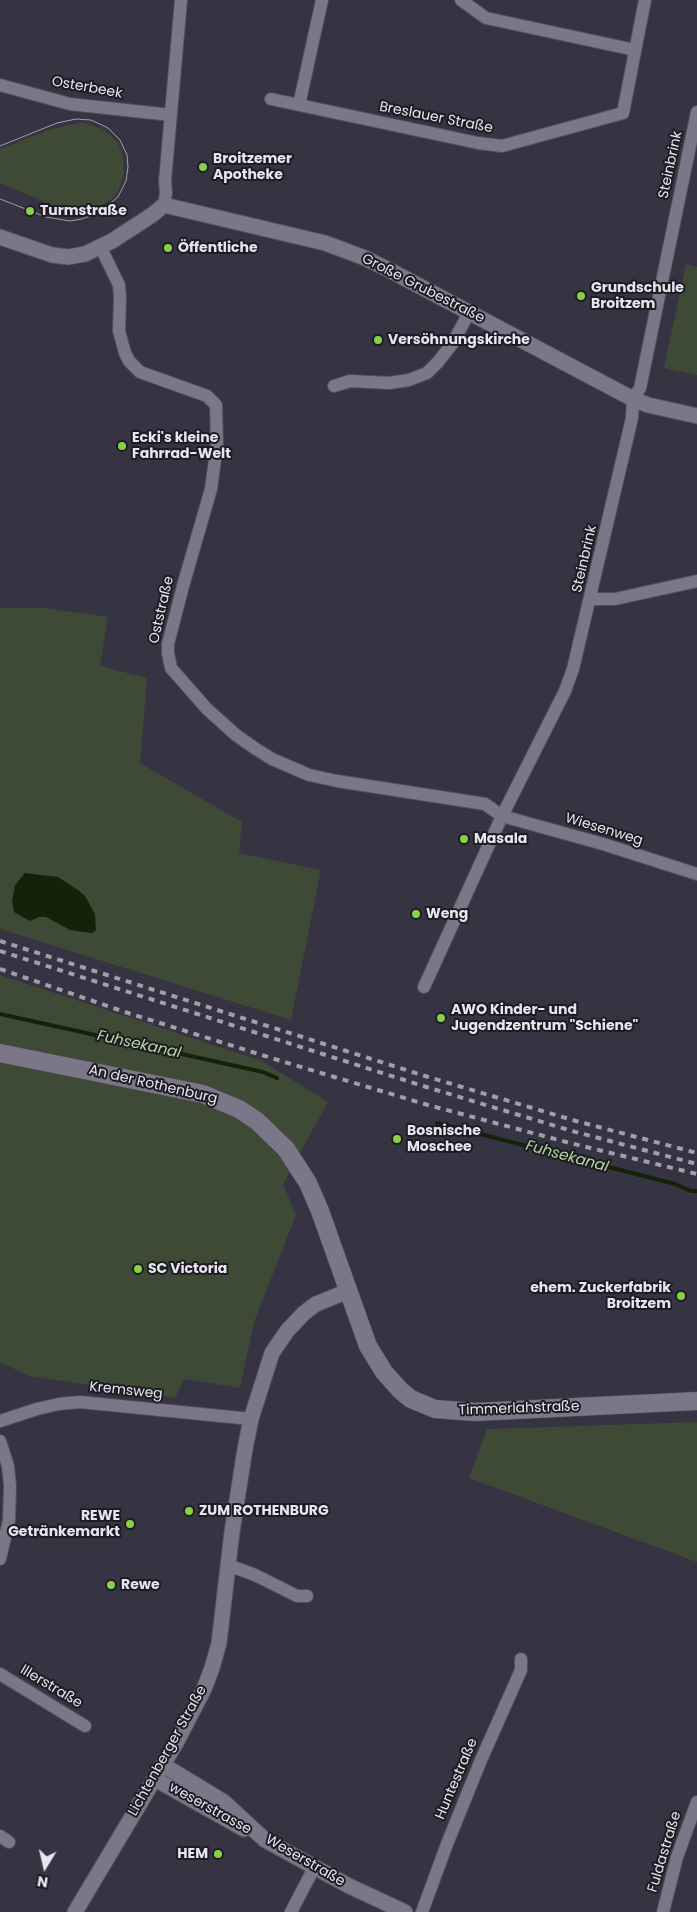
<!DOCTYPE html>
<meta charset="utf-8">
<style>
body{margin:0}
#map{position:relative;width:697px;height:1912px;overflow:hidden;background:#363342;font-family:Poppins,sans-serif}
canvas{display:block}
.north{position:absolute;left:20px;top:1842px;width:50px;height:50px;-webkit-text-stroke:4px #1d1c23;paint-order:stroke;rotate:189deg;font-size:14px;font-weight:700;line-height:20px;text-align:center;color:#e7e5ef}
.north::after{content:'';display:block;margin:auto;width:18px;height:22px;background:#e7e5ef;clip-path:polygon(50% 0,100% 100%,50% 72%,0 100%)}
</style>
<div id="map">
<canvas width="697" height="1912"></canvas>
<div class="north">N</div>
</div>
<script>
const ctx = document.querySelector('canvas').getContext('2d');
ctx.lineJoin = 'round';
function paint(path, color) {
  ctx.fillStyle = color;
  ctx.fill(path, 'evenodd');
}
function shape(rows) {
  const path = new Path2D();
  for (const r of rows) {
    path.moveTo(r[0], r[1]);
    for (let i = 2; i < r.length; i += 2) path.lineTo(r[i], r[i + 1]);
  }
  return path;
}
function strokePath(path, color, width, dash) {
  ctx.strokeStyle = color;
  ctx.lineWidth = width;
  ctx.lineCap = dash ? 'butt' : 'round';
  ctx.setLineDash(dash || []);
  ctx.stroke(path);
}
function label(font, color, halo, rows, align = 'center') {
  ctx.font = font + ' Poppins,sans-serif';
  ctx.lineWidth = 4;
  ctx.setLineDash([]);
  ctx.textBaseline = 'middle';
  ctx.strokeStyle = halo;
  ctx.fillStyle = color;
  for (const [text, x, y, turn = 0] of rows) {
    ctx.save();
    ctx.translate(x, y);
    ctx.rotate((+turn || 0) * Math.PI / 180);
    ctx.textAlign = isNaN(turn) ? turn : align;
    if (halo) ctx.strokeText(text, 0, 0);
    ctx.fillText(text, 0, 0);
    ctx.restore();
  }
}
paint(shape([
 [81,122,103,129,118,143,123,156,124,173,118,192,113,198,96,209,76,211,50,204,0,183,0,149,49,130],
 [686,264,697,267,697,375,664,368],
 [0,608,45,608,108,617,100,666,147,678,140,763,242,822,239,853,321,870,291,1020,0,929],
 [0,975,262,1061,328,1102,283,1184,296,1215,254,1322,240,1388,184,1379,175,1398,29,1376,0,1362],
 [697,1422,697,1562,469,1478,487,1429]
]), '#3e4a35');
paint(shape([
 [25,873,58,877,78,890,85,896,95,914,96,930,92,933,70,930,46,917,39,917,30,921,14,912,12,901,15,885]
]), '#142307');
strokePath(shape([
 [0,1014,263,1072,277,1078],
 [437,1123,675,1184,691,1191,697,1191]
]), '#142307', 4);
const minor = shape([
 [461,0,486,18,635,50],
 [0,85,70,104,171,115],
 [271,99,478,143,502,146,623,113,645,0],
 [299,105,322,0],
 [164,205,166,193,165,181,181,0],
 [101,248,119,285,120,297,119,331,125,353,129,361,140,372,207,396,216,405,217,445,211,489,183,586,168,644,168,653,171,668,207,709,236,735,256,749,272,759,309,775,337,781,485,804,502,816,603,844,697,874],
 [334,386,350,381,389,383,409,380,427,373,438,362,452,344,469,313],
 [591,599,615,599,697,581],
 [424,987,502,816,565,691,573,669,632,418,633,399,640,388,697,112],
 [0,1421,37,1409,59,1404,80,1402,251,1419],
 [0,1441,8,1466,10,1486,9,1520,0,1559],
 [228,1565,255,1575,297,1596,307,1596],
 [0,1674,85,1726],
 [0,1836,9,1842],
 [291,1912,314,1868],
 [422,1912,447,1844,481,1760,521,1670,521,1659],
 [663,1912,677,1857,697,1802]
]);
const tertiary = shape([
 [0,237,52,255,68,257,85,254,112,241,152,215,164,205,325,243,365,258,391,271,633,399,648,405,697,416],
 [163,1765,224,1802,265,1840,349,1886,405,1912],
 [155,1779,244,1829],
 [75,1912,176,1743,204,1689,212,1668,219,1643,232,1532,245,1449,251,1419,272,1353,287,1331,304,1313,316,1304,348,1291]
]);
const secondary = shape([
 [0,1053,203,1094,239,1109,257,1121,286,1149,308,1183,320,1211,368,1346,384,1372,401,1391,411,1399,435,1409,475,1412,697,1401]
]);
strokePath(minor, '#52505c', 14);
strokePath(tertiary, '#52505c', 17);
strokePath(secondary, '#52505c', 19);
strokePath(minor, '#7b7788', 12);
strokePath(tertiary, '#7b7788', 15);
strokePath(secondary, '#7b7788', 18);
strokePath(shape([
 [0,146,57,123,76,119,91,120,108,128,120,140,127,155,128,167,126,181,118,197,98,213,82,219,70,221,46,217,0,199]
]), '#a19fab', 1);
strokePath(shape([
 [0,941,425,1076,576,1121,697,1153],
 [0,951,423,1086,572,1131,697,1164],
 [0,969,125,1012,281,1061,428,1105,570,1143,697,1174]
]), '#a19fab', 4, [6, 6]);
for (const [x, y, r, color] of [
 [203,167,5,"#89cf49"],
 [30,211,5,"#89cf49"],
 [168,248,5,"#89cf49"],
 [581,296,5,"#89cf49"],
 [378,340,5,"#89cf49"],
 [122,446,5,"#89cf49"],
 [464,839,5,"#89cf49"],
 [416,914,5,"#89cf49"],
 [441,1018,5,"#89cf49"],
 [397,1139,5,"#89cf49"],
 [138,1269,5,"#89cf49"],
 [681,1296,5,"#89cf49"],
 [189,1511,5,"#89cf49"],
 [130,1524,5,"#89cf49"],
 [111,1585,5,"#89cf49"],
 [218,1854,5,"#89cf49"]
]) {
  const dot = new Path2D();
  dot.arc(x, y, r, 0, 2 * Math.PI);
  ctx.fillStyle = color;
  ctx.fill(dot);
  strokePath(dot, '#1d1c23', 2);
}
label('14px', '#e7e5ef', '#1d1c23', [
 ["Osterbeek",87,88,10],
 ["Breslauer Straße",436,118,11],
 ["Steinbrink",671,165,-78],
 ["Große Grubestraße",423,289,27],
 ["Steinbrink",585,559,-77],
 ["Oststraße",162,610,-77],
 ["Wiesenweg",604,830,17],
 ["An der Rothenburg",153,1085,13],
 ["Kremsweg",126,1391,6],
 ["Timmerlahstraße",519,1409,-2],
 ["Illerstraße",51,1687,31],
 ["Lichtenberger Straße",168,1751,-61],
 ["Huntestraße",457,1779,-67],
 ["weserstrasse",210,1809,29],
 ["Fuldastraße",665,1852,-73],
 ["Weserstraße",305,1861,30]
]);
label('bold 14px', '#e7e5ef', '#1d1c23', [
 ["Broitzemer",213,159],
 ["Apotheke",213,175],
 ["Turmstraße",40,211],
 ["Öffentliche",178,248],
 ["Grundschule",591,288],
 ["Broitzem",591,304],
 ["Versöhnungskirche",388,340],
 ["Ecki's kleine",132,438],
 ["Fahrrad-Welt",132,454],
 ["Masala",474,839],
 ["Weng",426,914],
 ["AWO Kinder- und",451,1010],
 ["Jugendzentrum \"Schiene\"",451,1026],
 ["Bosnische",407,1131],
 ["Moschee",407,1147],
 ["SC Victoria",148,1269],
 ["ehem. Zuckerfabrik",671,1288,"right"],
 ["Broitzem",671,1304,"right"],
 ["ZUM ROTHENBURG",199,1511],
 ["REWE",120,1516,"right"],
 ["Getränkemarkt",120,1532,"right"],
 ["Rewe",121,1585],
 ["HEM",208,1854,"right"]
], 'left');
label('italic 15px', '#b7d7a0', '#1d1c23', [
 ["Fuhsekanal",139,1045,12],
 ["Fuhsekanal",567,1157,15]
]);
</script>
